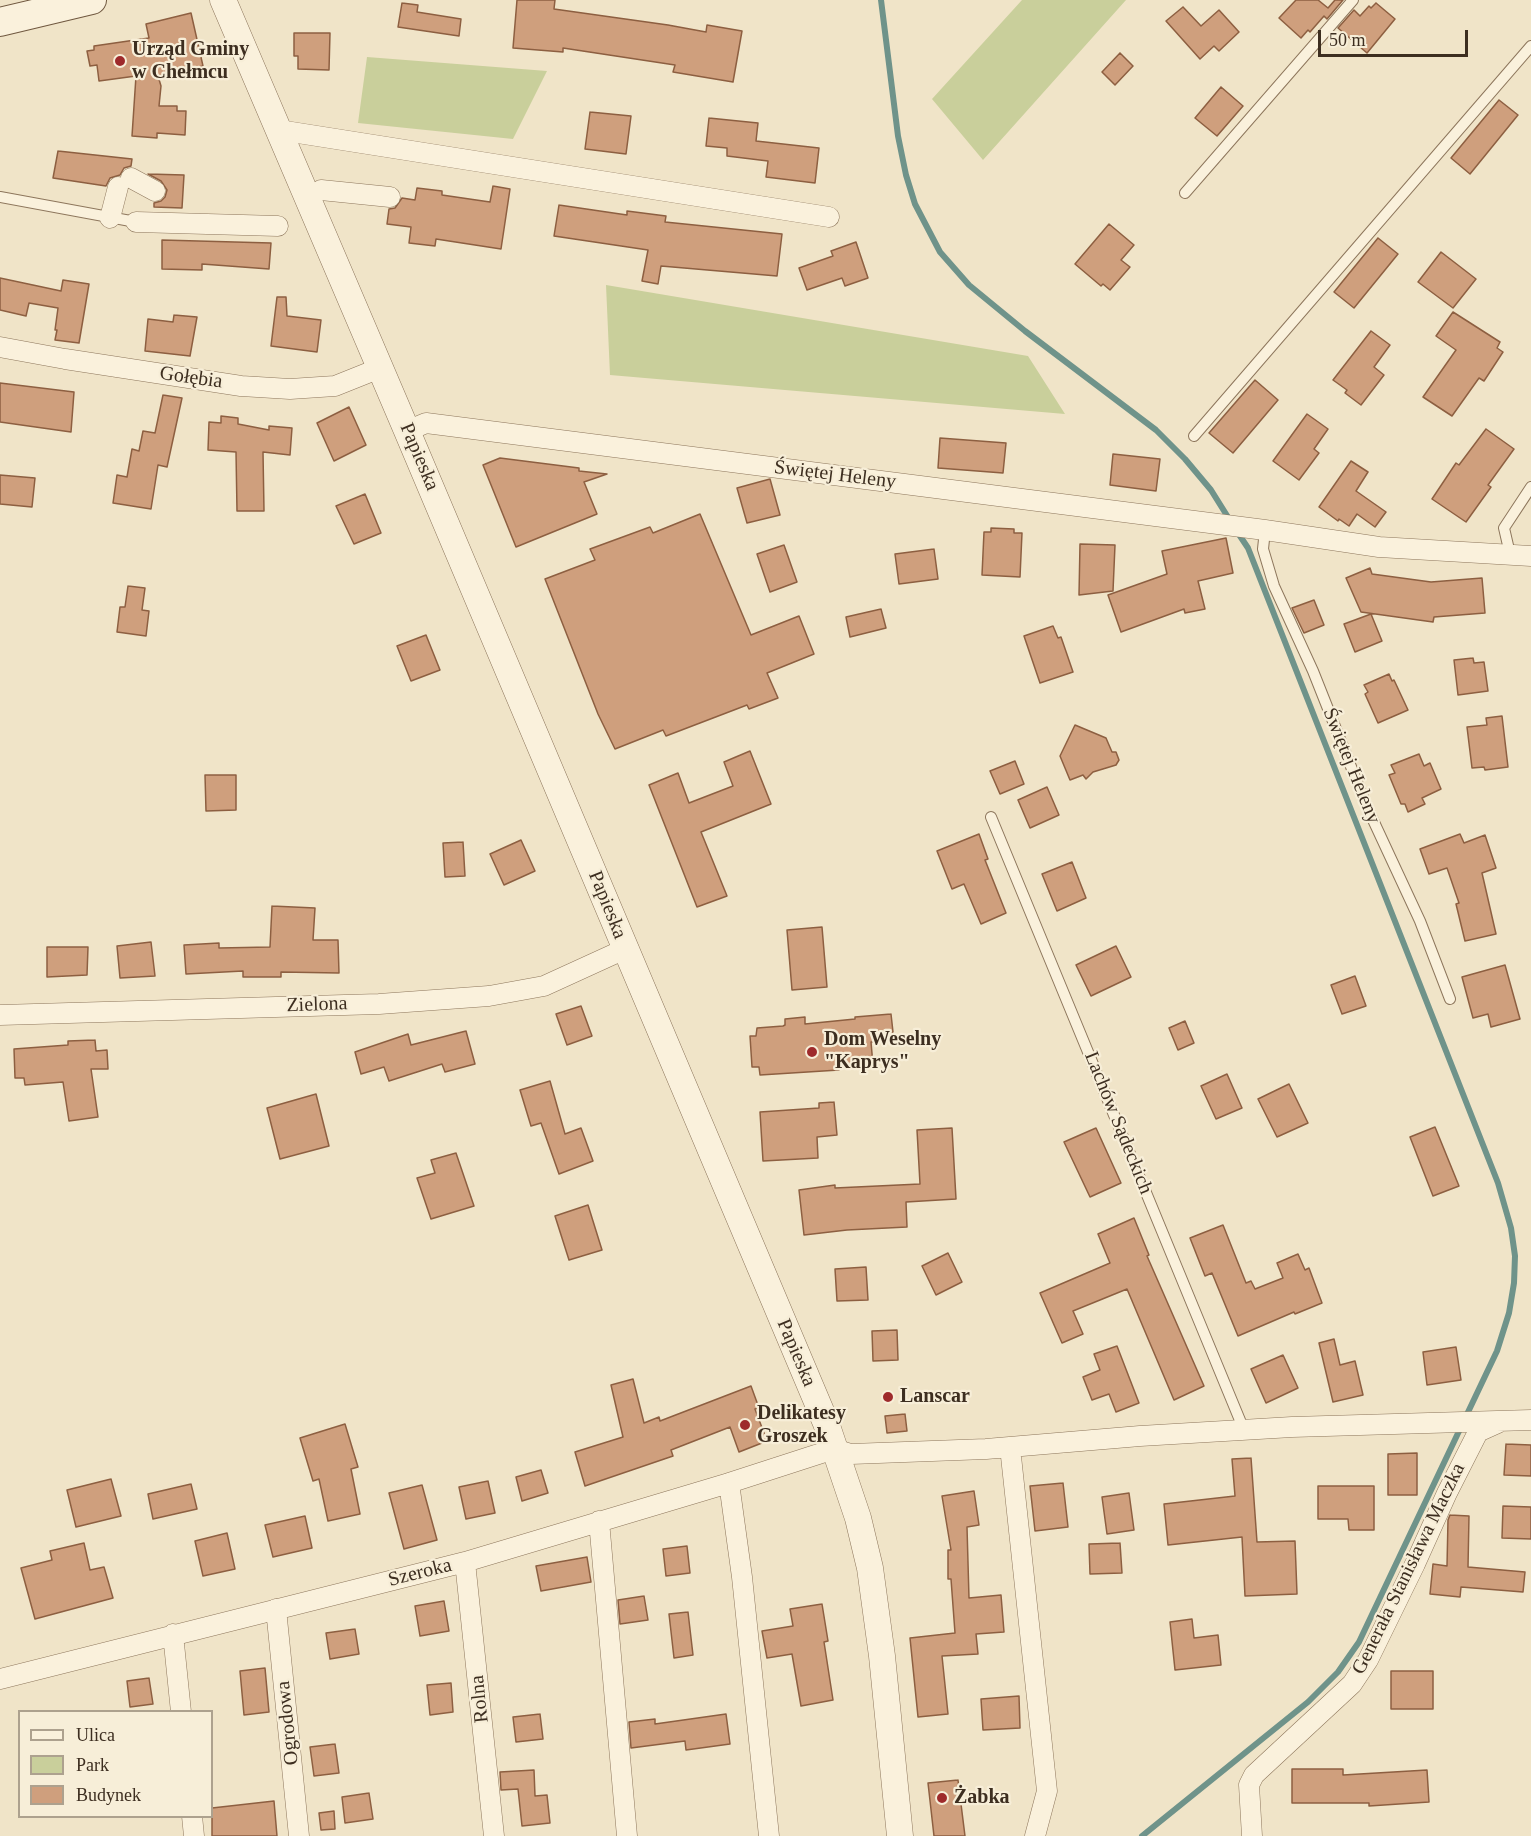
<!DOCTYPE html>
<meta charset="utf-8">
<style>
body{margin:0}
#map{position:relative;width:1531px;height:1836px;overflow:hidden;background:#f0e4c8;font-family:Georgia,serif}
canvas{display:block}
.legend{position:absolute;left:18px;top:1710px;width:195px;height:108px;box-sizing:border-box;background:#f7eed8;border:2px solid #ada18e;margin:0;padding:8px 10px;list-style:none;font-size:18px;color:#3d2e20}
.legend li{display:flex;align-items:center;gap:12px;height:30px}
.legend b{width:30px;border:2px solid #ada18e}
.scale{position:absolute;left:1318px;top:30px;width:150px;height:27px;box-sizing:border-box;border:3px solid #3d2e20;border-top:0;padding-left:8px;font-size:18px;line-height:21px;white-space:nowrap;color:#3d2e20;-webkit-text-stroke:4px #f7eed8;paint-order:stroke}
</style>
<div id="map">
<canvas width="1531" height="1836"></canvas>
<ul class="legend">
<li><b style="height:8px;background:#faf1dc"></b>Ulica</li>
<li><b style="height:16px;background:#c9cf9b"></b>Park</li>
<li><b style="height:16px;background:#cf9f7d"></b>Budynek</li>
</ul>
<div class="scale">50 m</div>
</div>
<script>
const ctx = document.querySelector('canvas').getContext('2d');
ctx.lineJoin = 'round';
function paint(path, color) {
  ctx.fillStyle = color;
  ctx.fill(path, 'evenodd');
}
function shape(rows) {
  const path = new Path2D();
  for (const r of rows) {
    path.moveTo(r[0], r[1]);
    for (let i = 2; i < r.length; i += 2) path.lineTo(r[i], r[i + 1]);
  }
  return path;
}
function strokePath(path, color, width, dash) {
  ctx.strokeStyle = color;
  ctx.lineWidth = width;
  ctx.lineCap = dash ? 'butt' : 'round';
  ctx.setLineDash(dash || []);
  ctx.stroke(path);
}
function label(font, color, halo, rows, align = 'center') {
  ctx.font = font + ' Georgia,serif';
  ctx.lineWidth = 4.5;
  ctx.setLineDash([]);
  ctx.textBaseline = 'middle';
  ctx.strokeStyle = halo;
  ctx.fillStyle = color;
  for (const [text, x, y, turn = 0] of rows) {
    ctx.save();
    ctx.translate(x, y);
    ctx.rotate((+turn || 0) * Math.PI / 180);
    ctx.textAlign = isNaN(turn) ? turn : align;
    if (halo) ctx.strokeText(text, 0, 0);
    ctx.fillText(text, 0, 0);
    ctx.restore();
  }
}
paint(shape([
 [1022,0,1126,0,983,160,932,99],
 [367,57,547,71,513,139,358,123],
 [606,285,1028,356,1065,414,610,375]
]), '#c9cf9b');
strokePath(shape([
 [881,0,898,136,906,175,915,204,940,252,969,285,1025,331,1156,430,1185,459,1211,490,1231,522],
 [1142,1836,1308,1702,1338,1672,1359,1642,1497,1351,1509,1313,1514,1283,1515,1256,1511,1228,1498,1183,1248,548,1236,530]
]), '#6f938a', 6);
const building = shape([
 [517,0,555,0,554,9,668,25,706,32,707,25,742,31,733,82,673,72,675,65,563,48,563,52,513,48,517,0],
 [1296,0,1318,0,1328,8,1335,0,1343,0,1327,19,1324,16,1310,32,1308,30,1301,38,1279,18,1296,0],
 [402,3,418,5,417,12,461,19,459,36,398,27,402,3],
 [1376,3,1395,19,1367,53,1338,28,1354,10,1360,16,1369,6,1371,8,1376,3],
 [1183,7,1201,26,1219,10,1239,32,1219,51,1214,46,1200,59,1166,21,1183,7],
 [191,13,203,66,158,76,161,86,159,106,177,106,177,111,186,111,185,135,157,133,157,138,132,136,136,76,99,81,97,65,90,66,87,51,94,50,94,46,149,38,146,24,191,13],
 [294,33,330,33,329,70,298,69,298,56,294,56,294,33],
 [1120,53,1133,66,1115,85,1102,72,1120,53],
 [1221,87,1243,106,1217,136,1195,118,1221,87],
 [1499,100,1518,115,1470,174,1451,158,1499,100],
 [590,112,631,116,626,154,585,149,590,112],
 [709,118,758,123,756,141,819,148,815,183,766,177,768,161,727,156,727,148,706,146,709,118],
 [58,151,132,159,131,166,124,168,120,175,110,178,106,186,53,178,58,151],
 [148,174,184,175,182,208,154,207,154,203,161,201,165,197,167,190,161,181,148,174],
 [493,186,510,189,501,249,436,239,435,246,409,243,411,227,387,224,389,209,395,208,402,198,415,200,417,188,442,191,442,195,490,202,493,186],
 [559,205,627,215,627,211,666,216,665,222,782,234,777,276,661,266,658,284,642,281,648,250,554,236,559,205],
 [1109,224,1134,245,1121,260,1130,267,1110,290,1103,284,1101,286,1075,264,1109,224],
 [1378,238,1398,254,1354,308,1334,292,1378,238],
 [162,240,271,243,269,269,202,264,202,270,162,269,162,240],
 [856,242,868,278,845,286,842,278,807,290,799,268,833,256,831,251,856,242],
 [1441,252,1476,279,1453,308,1418,282,1441,252],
 [0,278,61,291,63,280,89,284,79,343,55,340,57,330,55,330,58,308,29,303,26,316,0,310,0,278],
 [277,297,286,297,287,316,321,320,317,352,271,346,277,297],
 [1453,312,1500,342,1497,348,1503,352,1484,381,1479,378,1452,416,1423,397,1456,350,1436,336,1453,312],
 [174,315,197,317,190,356,145,351,148,319,173,322,174,315],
 [1371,331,1390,345,1374,367,1384,375,1361,405,1345,393,1347,390,1333,380,1371,331],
 [1255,380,1278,400,1233,453,1209,433,1255,380],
 [0,383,74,392,71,432,0,422,0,383],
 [163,395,182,398,167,467,158,465,151,509,113,503,117,475,127,477,132,449,139,451,143,431,155,433,163,395],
 [349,407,366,445,334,461,317,423,349,407],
 [1307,414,1328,429,1314,449,1319,453,1299,480,1273,461,1307,414],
 [221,416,238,418,238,424,269,430,269,426,292,428,290,455,263,452,264,511,237,511,236,452,208,450,209,422,221,423,221,416],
 [1486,429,1514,449,1488,485,1491,487,1466,522,1432,499,1456,463,1459,465,1486,429],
 [940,438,1006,443,1003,473,938,468,940,438],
 [1113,454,1160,459,1156,491,1110,485,1113,454],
 [500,458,579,468,579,471,607,474,584,482,597,514,516,547,483,465,500,458],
 [1351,461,1368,472,1356,491,1386,512,1375,527,1357,514,1349,526,1339,519,1338,521,1319,507,1351,461],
 [0,475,35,478,32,507,0,504,0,475],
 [770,479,780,515,747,523,737,488,770,479],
 [365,494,381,533,354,544,336,506,365,494],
 [700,514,751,635,799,616,814,654,767,673,778,698,749,709,747,705,666,736,663,730,615,749,598,714,545,579,595,560,590,549,650,527,653,533,700,514],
 [991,528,1014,529,1014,533,1022,533,1020,577,982,575,984,532,991,532,991,528],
 [1226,538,1233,573,1198,581,1205,609,1185,613,1184,609,1121,632,1108,595,1167,574,1162,551,1226,538],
 [1080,544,1115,545,1113,591,1079,595,1080,544],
 [784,545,797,582,770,592,757,554,784,545],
 [934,549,938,579,899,584,895,554,934,549],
 [1370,568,1372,574,1431,582,1482,578,1485,613,1434,617,1433,622,1361,612,1346,578,1370,568],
 [128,586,145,588,142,610,149,611,146,636,117,632,120,607,125,607,128,586],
 [1314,600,1324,625,1304,633,1292,608,1314,600],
 [881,609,886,628,850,637,846,617,881,609],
 [1371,614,1382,641,1355,652,1344,624,1371,614],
 [1053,626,1058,638,1061,637,1073,672,1040,683,1024,636,1053,626],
 [426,635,440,670,411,681,397,646,426,635],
 [1473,658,1474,663,1484,662,1488,691,1458,695,1454,660,1473,658],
 [1389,674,1392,681,1394,680,1408,710,1378,723,1365,694,1368,692,1364,685,1389,674],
 [1502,716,1508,767,1485,770,1484,767,1472,768,1467,727,1487,725,1486,718,1502,716],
 [1075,725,1106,738,1112,752,1116,752,1119,760,1116,765,1093,772,1086,779,1083,775,1070,780,1060,756,1075,725],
 [750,751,771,804,701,832,727,896,697,907,649,785,678,773,689,803,733,786,724,762,750,751],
 [1419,754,1424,766,1430,763,1441,789,1422,798,1425,804,1408,812,1405,804,1401,804,1389,775,1395,773,1391,765,1419,754],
 [1015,761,1024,784,1000,794,990,771,1015,761],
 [205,775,236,775,236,810,206,811,205,775],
 [1047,787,1059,815,1030,828,1018,800,1047,787],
 [979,834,988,859,985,860,1006,913,981,924,964,884,952,889,937,851,979,834],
 [1460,834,1464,843,1485,835,1496,868,1482,873,1496,934,1465,941,1456,904,1459,903,1447,868,1429,874,1420,849,1460,834],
 [521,840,535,871,504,885,490,854,521,840],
 [463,842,465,876,445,877,443,843,463,842],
 [1072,862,1086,898,1057,911,1042,874,1072,862],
 [272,906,315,908,313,940,338,940,339,973,281,972,281,977,243,977,243,971,186,974,184,945,219,943,219,948,270,947,272,906],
 [822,927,827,987,792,990,787,930,822,927],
 [151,942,155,976,120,978,117,946,151,942],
 [1116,946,1131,977,1091,996,1076,965,1116,946],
 [47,947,88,947,87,975,47,977,47,947],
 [1505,965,1520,1019,1491,1027,1488,1014,1473,1018,1462,977,1505,965],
 [1355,976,1366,1006,1342,1014,1331,985,1355,976],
 [581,1006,592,1036,567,1045,556,1014,581,1006],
 [891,1014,893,1032,876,1035,876,1042,871,1042,873,1065,839,1067,839,1070,760,1075,759,1067,752,1067,750,1036,756,1036,757,1028,783,1026,785,1025,785,1019,805,1017,805,1024,855,1019,855,1017,891,1014],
 [1185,1021,1194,1043,1178,1050,1169,1028,1185,1021],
 [466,1031,475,1064,445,1072,442,1064,389,1081,384,1067,361,1074,355,1052,408,1034,411,1045,466,1031],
 [95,1040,96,1051,107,1050,108,1069,91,1069,98,1117,69,1121,63,1082,25,1085,24,1078,15,1078,14,1049,68,1045,68,1041,95,1040],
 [1227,1074,1242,1108,1216,1119,1201,1086,1227,1074],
 [550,1081,565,1134,581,1128,593,1161,559,1174,541,1123,531,1126,520,1090,550,1081],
 [1289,1084,1308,1123,1277,1137,1258,1099,1289,1084],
 [316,1094,329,1146,280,1159,267,1108,316,1094],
 [834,1102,837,1135,817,1137,818,1158,763,1161,760,1112,819,1108,819,1103,834,1102],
 [1435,1127,1459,1186,1433,1196,1410,1137,1435,1127],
 [952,1128,956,1199,906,1202,907,1227,847,1230,804,1235,799,1190,835,1185,835,1188,920,1184,917,1130,952,1128],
 [1096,1128,1121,1183,1090,1197,1064,1142,1096,1128],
 [456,1153,474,1206,431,1219,417,1178,435,1173,431,1160,456,1153],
 [588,1205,602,1250,569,1260,555,1216,588,1205],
 [1134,1218,1149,1255,1147,1256,1204,1386,1174,1400,1127,1289,1073,1311,1083,1334,1062,1343,1040,1293,1110,1263,1098,1234,1134,1218],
 [1223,1225,1246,1283,1251,1281,1255,1289,1283,1278,1277,1263,1298,1254,1305,1270,1309,1268,1322,1303,1295,1314,1294,1312,1238,1336,1212,1273,1205,1276,1190,1238,1223,1225],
 [948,1253,962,1282,936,1295,922,1266,948,1253],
 [866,1267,868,1300,837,1301,835,1269,866,1267],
 [897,1330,898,1360,873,1361,872,1331,897,1330],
 [1334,1339,1340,1365,1355,1361,1363,1395,1333,1402,1319,1343,1334,1339],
 [1117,1346,1139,1403,1116,1412,1109,1394,1092,1400,1083,1377,1100,1370,1094,1354,1117,1346],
 [1456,1347,1461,1380,1427,1385,1423,1352,1456,1347],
 [1283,1355,1298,1388,1266,1403,1251,1369,1283,1355],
 [633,1379,644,1423,659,1417,660,1421,751,1386,759,1408,755,1409,767,1441,739,1452,730,1427,671,1450,673,1456,585,1486,575,1452,623,1437,611,1385,633,1379],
 [905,1414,907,1431,887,1433,885,1416,905,1414],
 [345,1424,358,1467,351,1469,360,1514,328,1521,319,1479,313,1481,300,1438,345,1424],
 [1506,1444,1531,1445,1531,1476,1504,1475,1506,1444],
 [1417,1453,1417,1495,1388,1495,1388,1454,1417,1453],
 [1251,1458,1257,1542,1295,1541,1297,1594,1245,1596,1242,1537,1168,1545,1164,1504,1235,1496,1232,1459,1251,1458],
 [541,1470,548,1493,522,1501,516,1477,541,1470],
 [111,1479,121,1516,76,1527,67,1490,111,1479],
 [488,1481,495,1513,466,1519,459,1487,488,1481],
 [1063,1483,1068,1527,1035,1531,1030,1486,1063,1483],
 [191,1484,197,1509,153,1519,148,1494,191,1484],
 [422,1485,437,1540,404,1549,389,1493,422,1485],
 [1318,1486,1374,1486,1374,1530,1349,1530,1348,1519,1318,1519,1318,1486],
 [974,1491,979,1525,967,1527,969,1598,1001,1595,1004,1632,976,1634,978,1654,942,1656,948,1714,918,1717,910,1638,955,1633,951,1579,948,1579,948,1550,951,1550,942,1496,974,1491],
 [1129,1493,1134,1530,1107,1534,1102,1497,1129,1493],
 [1503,1506,1531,1507,1531,1539,1502,1538,1503,1506],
 [1450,1515,1469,1516,1468,1567,1525,1572,1523,1592,1461,1587,1460,1597,1430,1594,1433,1564,1447,1566,1448,1520,1450,1515],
 [305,1516,312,1548,273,1557,265,1525,305,1516],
 [227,1533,235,1569,203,1576,195,1541,227,1533],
 [84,1543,90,1570,104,1567,113,1598,35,1619,21,1568,52,1560,50,1551,84,1543],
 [1120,1543,1122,1573,1090,1574,1089,1544,1120,1543],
 [687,1546,690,1573,666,1576,663,1549,687,1546],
 [587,1557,591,1582,541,1591,536,1566,587,1557],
 [644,1596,648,1620,620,1624,618,1600,644,1596],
 [444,1601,449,1631,420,1636,415,1606,444,1601],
 [822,1604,828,1641,824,1642,833,1700,801,1706,792,1654,767,1658,762,1631,793,1626,790,1609,822,1604],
 [688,1612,693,1655,674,1658,669,1614,688,1612],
 [1192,1619,1194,1638,1218,1635,1221,1665,1175,1670,1170,1622,1192,1619],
 [355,1629,359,1654,330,1659,326,1633,355,1629],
 [265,1668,269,1712,244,1715,240,1671,265,1668],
 [1391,1671,1433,1671,1433,1709,1391,1709,1391,1671],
 [149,1678,153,1704,130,1707,127,1681,149,1678],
 [451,1683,453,1712,430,1715,427,1685,451,1683],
 [1019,1696,1020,1728,983,1730,981,1699,1019,1696],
 [540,1714,543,1739,516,1742,513,1717,540,1714],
 [726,1714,730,1744,686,1750,685,1741,631,1748,629,1722,655,1719,655,1724,726,1714],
 [335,1744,339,1773,314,1776,310,1747,335,1744],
 [1292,1769,1343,1769,1343,1775,1427,1770,1429,1802,1369,1806,1369,1803,1292,1803,1292,1769],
 [534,1770,535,1796,547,1795,550,1823,522,1826,518,1789,501,1790,500,1772,534,1770],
 [958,1780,965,1836,934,1836,928,1783,958,1780],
 [369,1793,373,1819,345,1823,342,1797,369,1793],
 [274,1801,277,1836,212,1836,212,1808,274,1801],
 [334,1811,335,1829,321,1830,319,1813,334,1811]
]);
paint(building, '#cf9f7d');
strokePath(building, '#8d5f41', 1.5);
const service = shape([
 [1185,193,1353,0],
 [0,197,136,222],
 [1194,436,1531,46],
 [1265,530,1263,549,1274,586,1313,671,1367,807,1420,921,1450,999],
 [1510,554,1504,528,1531,487],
 [991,817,1244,1430]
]);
const minor = shape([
 [279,130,829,217],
 [131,178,155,191],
 [321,190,390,197],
 [110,218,118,187],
 [136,222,278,226],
 [0,347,65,359,241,386,290,389,335,386,380,368],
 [407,431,426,423,1265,530,1379,547,1531,556],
 [0,1015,379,1004,489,996,544,986,625,949],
 [1010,1447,1047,1791,1035,1836],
 [729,1483,742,1577,769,1836],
 [599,1521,627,1836],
 [465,1562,494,1836],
 [276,1609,299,1836],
 [173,1634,181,1712],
 [0,1679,465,1562,729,1483,834,1449,851,1454,986,1449,1140,1436,1292,1427,1531,1420],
 [192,1816,194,1836],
 [1252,1836,1249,1785,1254,1775,1352,1684,1368,1660,1415,1564,1447,1493,1478,1432,1498,1423]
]);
const tertiary = shape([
 [223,0,407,431,826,1423,858,1518,870,1568,882,1656,900,1836]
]);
const secondary = shape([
 [0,22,92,0]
]);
strokePath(service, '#8d765c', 12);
strokePath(minor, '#8d765c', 21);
strokePath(tertiary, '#8d765c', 27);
strokePath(secondary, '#6f573f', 30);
strokePath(service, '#faf1dc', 10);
strokePath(minor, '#faf1dc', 20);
strokePath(tertiary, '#faf1dc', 26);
strokePath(secondary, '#faf1dc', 28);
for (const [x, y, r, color] of [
 [120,61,6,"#9e2a2b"],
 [812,1052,6,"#9e2a2b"],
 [888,1397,6,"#9e2a2b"],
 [745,1425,6,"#9e2a2b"],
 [942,1798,6,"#9e2a2b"]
]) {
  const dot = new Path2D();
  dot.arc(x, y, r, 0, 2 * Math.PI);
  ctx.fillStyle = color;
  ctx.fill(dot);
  strokePath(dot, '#f7eed8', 2);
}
label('bold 20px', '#3d2e20', '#f7eed8', [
 ["Urząd Gminy",132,50],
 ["w Chełmcu",132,73],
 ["Dom Weselny",824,1040],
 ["\"Kaprys\"",824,1063],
 ["Lanscar",900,1397],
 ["Delikatesy",757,1414],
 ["Groszek",757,1437],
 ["Żabka",954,1798]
], 'left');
label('20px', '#3d2e20', '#f7eed8', [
 ["Gołębia",191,378,8],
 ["Papieska",419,457,67],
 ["Świętej Heleny",835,475,7],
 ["Świętej Heleny",1351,766,68],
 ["Papieska",607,905,68],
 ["Zielona",317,1005,-2],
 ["Lachów Sądeckich",1118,1123,68],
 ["Papieska",796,1353,67],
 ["Generała Stanisława Maczka",1409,1569,-64],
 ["Szeroka",420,1573,-14],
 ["Rolna",480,1699,-96],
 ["Ogrodowa",288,1723,-96]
]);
</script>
